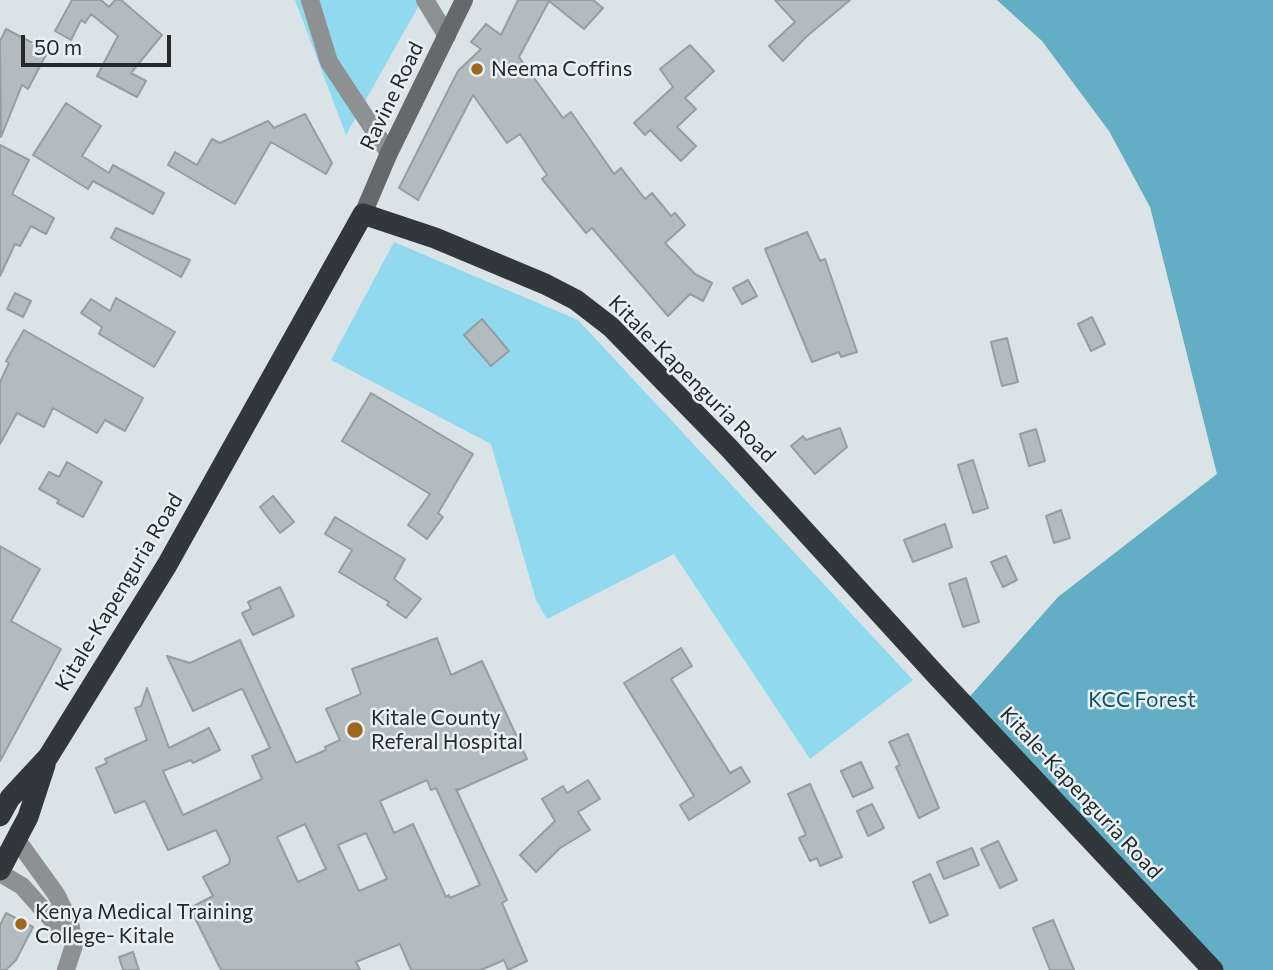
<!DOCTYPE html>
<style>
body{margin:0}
#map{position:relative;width:1273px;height:970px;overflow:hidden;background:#dae4e7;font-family:Commissioner,sans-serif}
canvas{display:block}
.scale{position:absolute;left:21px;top:35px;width:150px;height:32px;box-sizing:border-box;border:4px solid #25292a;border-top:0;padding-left:9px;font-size:21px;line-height:24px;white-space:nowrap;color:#25292a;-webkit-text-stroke:5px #e7f1f4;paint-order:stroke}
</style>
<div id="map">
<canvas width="1273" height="970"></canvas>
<div class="scale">50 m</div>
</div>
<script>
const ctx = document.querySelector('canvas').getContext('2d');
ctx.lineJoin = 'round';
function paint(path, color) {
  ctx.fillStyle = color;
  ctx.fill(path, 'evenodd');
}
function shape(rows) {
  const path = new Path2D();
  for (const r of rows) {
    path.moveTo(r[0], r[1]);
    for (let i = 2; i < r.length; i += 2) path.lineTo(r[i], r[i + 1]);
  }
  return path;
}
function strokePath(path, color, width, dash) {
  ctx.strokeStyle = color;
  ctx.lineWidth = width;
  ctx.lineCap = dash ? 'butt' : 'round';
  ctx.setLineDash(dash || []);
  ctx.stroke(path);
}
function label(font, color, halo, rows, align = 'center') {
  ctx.font = font + ' Commissioner,sans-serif';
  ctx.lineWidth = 5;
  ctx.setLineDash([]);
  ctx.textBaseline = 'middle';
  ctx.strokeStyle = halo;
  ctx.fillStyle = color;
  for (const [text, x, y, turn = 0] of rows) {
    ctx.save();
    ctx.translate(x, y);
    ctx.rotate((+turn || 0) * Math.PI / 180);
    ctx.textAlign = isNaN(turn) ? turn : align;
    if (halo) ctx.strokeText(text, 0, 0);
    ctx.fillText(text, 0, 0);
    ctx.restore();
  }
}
paint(shape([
 [295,0,422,0,346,135],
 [394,242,578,320,913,680,810,759,674,554,547,619,536,600,491,444,331,360]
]), '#90d9ee');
paint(shape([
 [997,0,1273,0,1273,970,1216,970,964,703,1058,597,1217,474,1150,207,1109,131,1042,41]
]), '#63aec4');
const building = shape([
 [72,0,101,0,109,7,115,0,121,0,162,35,131,73,146,81,137,97,97,76,118,36,91,14,85,23,81,20,71,40,55,31,72,0],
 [518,0,593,0,603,8,584,29,549,1,519,57,563,118,571,112,614,174,621,168,645,199,652,193,671,216,675,213,685,225,665,243,695,274,712,283,703,301,690,294,668,316,592,228,586,233,542,179,547,175,520,134,507,143,473,95,418,200,399,188,458,71,481,49,471,42,486,24,501,35,518,0],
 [775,0,850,0,806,37,783,61,769,46,795,22,775,0],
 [6,29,48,51,28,89,22,85,1,137,0,41,6,29],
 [690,45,714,71,685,98,696,109,677,127,696,146,681,161,650,130,645,135,634,123,673,87,660,69,690,45],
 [66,103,101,126,82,156,109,173,113,165,164,193,153,214,93,181,88,189,33,155,66,103],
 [305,114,332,163,326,174,271,142,235,204,168,165,175,152,197,165,212,139,220,143,268,121,274,128,305,114],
 [0,145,29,160,12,194,54,218,46,234,31,226,20,246,15,244,0,276,0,145],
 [116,228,190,260,181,277,111,238,116,228],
 [807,232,820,261,825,259,857,352,841,357,839,352,812,362,765,249,807,232],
 [748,280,757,296,742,304,733,288,748,280],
 [15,293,31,301,23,317,7,309,15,293],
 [116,298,175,332,154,367,99,334,102,327,81,313,91,299,110,311,116,298],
 [1092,317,1105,344,1091,351,1078,324,1092,317],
 [482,319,509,351,491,366,464,335,482,319],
 [24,330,143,398,125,431,105,420,97,433,53,408,44,427,17,413,0,444,0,382,9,363,6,361,24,330],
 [1007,338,1018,382,1002,386,991,342,1007,338],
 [371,393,473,454,438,513,443,517,427,539,408,525,430,494,342,441,371,393],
 [840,428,847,447,815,474,791,446,803,436,806,440,840,428],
 [1036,429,1045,461,1029,466,1020,434,1036,429],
 [973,460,988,508,973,513,958,465,973,460],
 [67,462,102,482,83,517,57,503,59,500,39,489,49,472,59,477,67,462],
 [273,496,294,522,280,533,260,507,273,496],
 [1061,510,1070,538,1054,543,1046,516,1061,510],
 [335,517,405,559,394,579,421,599,406,618,387,605,389,602,339,572,352,550,325,534,335,517],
 [945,524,952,547,913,562,904,540,945,524],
 [0,546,40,569,11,621,61,649,0,761,0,546],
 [1006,556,1017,580,1003,587,991,562,1006,556],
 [966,578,979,622,963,627,949,584,966,578],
 [280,587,294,616,253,635,242,613,251,609,248,602,280,587],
 [437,638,451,675,482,661,527,759,458,790,456,789,507,900,502,903,527,961,508,970,504,960,481,970,411,970,400,944,356,962,360,970,221,970,190,908,213,896,203,877,229,864,230,859,216,830,168,850,145,801,115,813,96,768,107,763,105,759,147,740,135,708,141,706,147,688,169,748,209,728,220,750,193,763,191,760,163,771,183,815,262,779,252,756,270,748,243,690,241,689,193,711,167,656,190,663,240,640,296,763,326,750,325,747,340,740,326,709,361,694,352,669,437,638],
 [427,780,431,790,436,788,480,885,450,898,449,895,446,897,413,824,394,833,380,801,427,780],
 [305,824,326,869,298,882,277,837,305,824],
 [366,833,387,879,359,891,338,845,366,833],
 [681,648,692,666,671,679,730,773,741,767,750,782,689,820,680,805,694,796,624,683,681,648],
 [908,734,939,808,919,818,896,767,900,765,889,742,908,734],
 [861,762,873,788,853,797,841,771,861,762],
 [588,780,600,799,578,812,590,830,560,848,536,872,520,855,555,821,542,799,563,786,567,793,588,780],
 [810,784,842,857,820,866,817,858,810,861,799,838,806,835,788,794,810,784],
 [872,804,884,828,868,836,857,811,872,804],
 [998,841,1017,880,1000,888,981,849,998,841],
 [972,848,979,865,944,879,937,862,972,848],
 [930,874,948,915,930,923,913,882,930,874],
 [6,913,33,927,16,960,6,970,0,970,0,925,6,913],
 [1053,920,1074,970,1050,970,1033,928,1053,920],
 [133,952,139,970,123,970,119,957,133,952]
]);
paint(building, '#b2bbbe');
strokePath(building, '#959ea1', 2);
strokePath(shape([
 [310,0,329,62,389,153],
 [425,0,447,36],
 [17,840,56,894,70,922,74,945,66,970],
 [0,873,22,886,61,930,73,936]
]), '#8d9192', 18);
strokePath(shape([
 [363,214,389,153,464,0]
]), '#646a6c', 18);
strokePath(shape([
 [0,816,10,798,48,757,167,565,363,214,435,238,545,284,576,300,611,327,729,448,937,676,1213,970],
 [0,870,28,817,45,765]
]), '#30383b', 21);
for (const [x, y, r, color] of [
 [477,69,7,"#9d6721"],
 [355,730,9,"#9d6721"],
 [21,924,7,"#9d6721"]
]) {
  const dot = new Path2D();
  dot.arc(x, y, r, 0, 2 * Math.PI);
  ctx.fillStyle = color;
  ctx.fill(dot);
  strokePath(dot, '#e7f1f4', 2.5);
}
label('21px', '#25292a', '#e7f1f4', [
 ["Neema Coffins",491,69],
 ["Kitale County",371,718],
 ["Referal Hospital",371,742],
 ["Kenya Medical Training",35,912],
 ["College- Kitale",35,936]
], 'left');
label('21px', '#25292a', '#e7f1f4', [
 ["Ravine Road",392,96,-64],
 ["Kitale-Kapenguria Road",692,379,45],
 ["Kitale-Kapenguria Road",119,592,-59],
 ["Kitale-Kapenguria Road",1081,793,47]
]);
label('21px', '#0d505f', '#e7f1f4', [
 ["KCC Forest",1142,700]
]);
</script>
